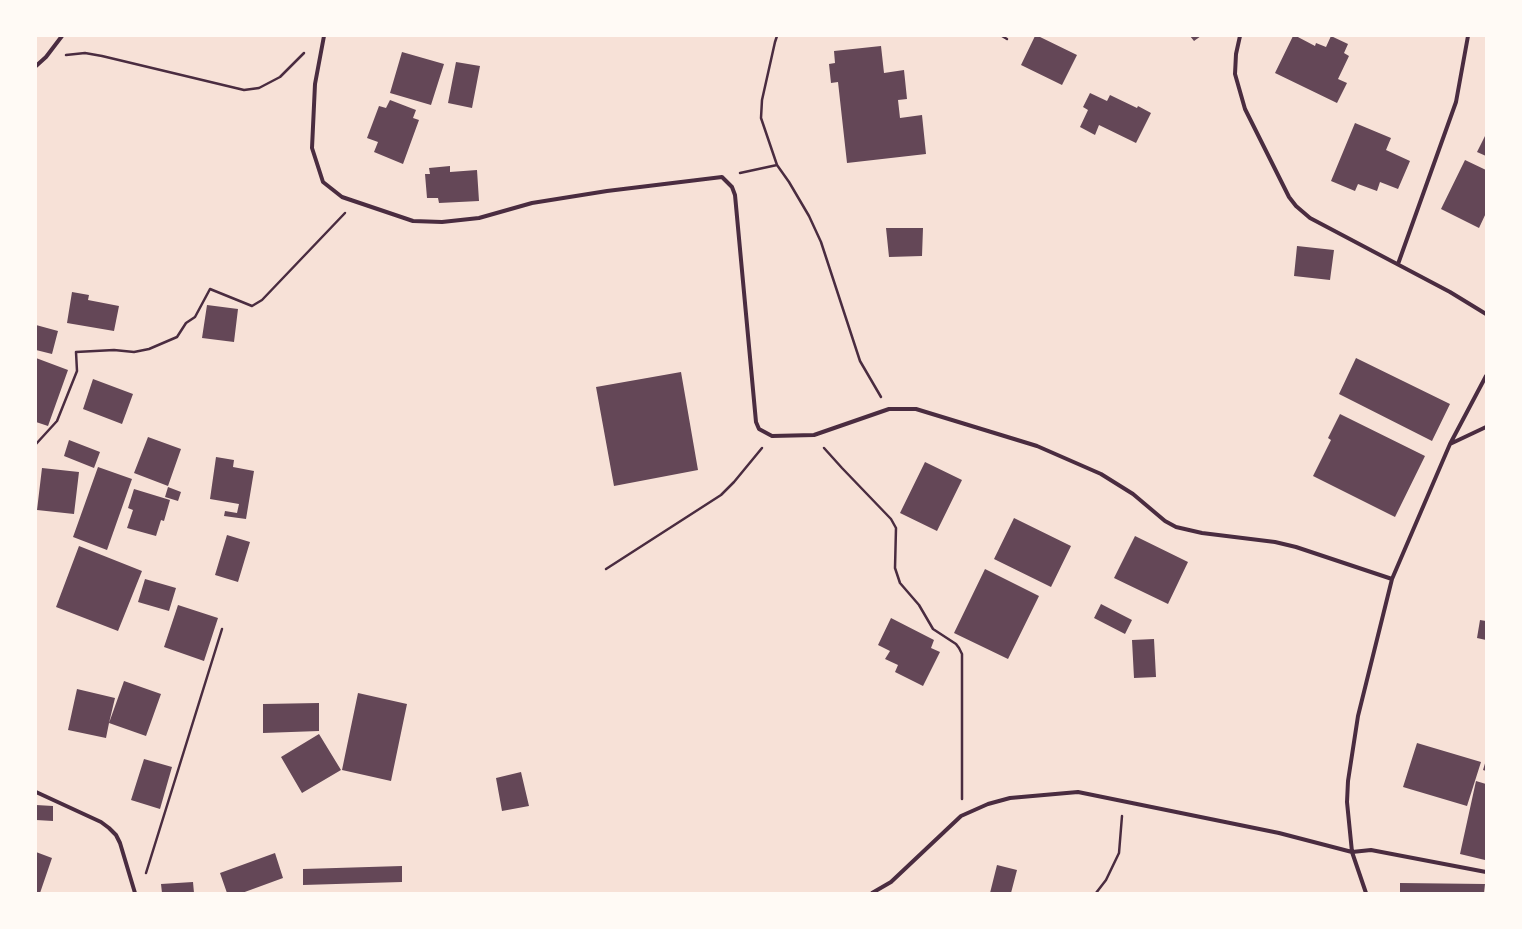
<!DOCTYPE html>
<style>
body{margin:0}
#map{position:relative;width:1522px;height:929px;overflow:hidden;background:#f7e1d7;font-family:Quicksand,sans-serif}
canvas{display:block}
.frame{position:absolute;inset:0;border:37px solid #fffaf5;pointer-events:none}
</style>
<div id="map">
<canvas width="1522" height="929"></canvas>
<div class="frame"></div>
</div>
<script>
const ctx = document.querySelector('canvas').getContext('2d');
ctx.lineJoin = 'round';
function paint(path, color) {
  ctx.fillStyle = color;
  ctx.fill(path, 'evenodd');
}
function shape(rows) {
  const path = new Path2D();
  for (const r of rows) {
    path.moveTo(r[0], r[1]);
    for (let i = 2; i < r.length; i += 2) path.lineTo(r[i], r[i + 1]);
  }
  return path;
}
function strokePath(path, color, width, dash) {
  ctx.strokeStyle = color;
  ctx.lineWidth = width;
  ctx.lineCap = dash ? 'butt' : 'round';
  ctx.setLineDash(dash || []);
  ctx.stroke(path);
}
paint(shape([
 [1035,36,1038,36,1077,55,1062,85,1021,65],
 [1190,36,1201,36,1194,41],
 [1293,36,1296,36,1315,46,1316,43,1326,47,1331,36,1348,44,1344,53,1349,56,1338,79,1347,83,1337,103,1275,73],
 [881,46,884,73,904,70,907,99,898,100,900,118,922,115,926,154,847,163,838,82,831,83,829,64,835,63,834,51],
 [402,52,444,64,431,105,390,93],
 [456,62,480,66,472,108,448,103],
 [1090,93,1107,101,1110,95,1137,108,1138,106,1151,113,1136,143,1099,125,1095,135,1080,127,1088,110,1083,107],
 [390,100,416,110,413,118,419,120,403,164,374,152,378,142,367,138,379,106,386,108],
 [1355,123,1391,138,1386,150,1410,161,1398,189,1380,182,1377,191,1358,184,1355,191,1331,181],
 [1486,134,1486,156,1477,152],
 [1465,160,1486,170,1486,213,1479,228,1441,209],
 [450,166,450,172,477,170,479,201,439,203,438,198,427,198,425,174,430,174,429,168],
 [886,228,923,228,922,256,889,257],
 [1297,246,1334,250,1330,280,1294,276],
 [72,292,89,295,88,300,119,306,114,331,67,323],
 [207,305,238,309,234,342,202,338],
 [36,325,58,331,52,354,36,350],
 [36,358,68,370,48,426,36,422],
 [1356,358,1450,404,1432,441,1339,394],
 [681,372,698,470,614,486,596,387],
 [93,379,133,394,122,424,83,409],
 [1340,414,1425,456,1395,517,1313,476,1331,440,1328,438],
 [148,437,181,449,168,486,134,473],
 [69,440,100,452,94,468,64,456],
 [216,457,234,460,233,467,254,471,246,519,224,516,225,511,237,513,239,504,210,499],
 [925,462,962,480,937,531,900,513],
 [98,467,132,479,107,550,73,537],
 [42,468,79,472,74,514,37,510],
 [168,487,181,492,178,501,165,497],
 [134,489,170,500,164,521,161,520,156,536,127,528,133,510,128,508],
 [1014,518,1071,546,1051,587,994,559],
 [227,535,250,542,238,582,215,575],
 [1135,536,1188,562,1168,604,1114,578],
 [79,546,142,571,118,631,56,607],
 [985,569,1039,596,1008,659,954,633],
 [145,579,176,588,169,611,138,602],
 [1101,604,1132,620,1125,634,1094,618],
 [178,605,218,618,204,661,164,647],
 [891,618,934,640,931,648,940,652,923,686,895,672,898,665,885,659,890,651,878,645],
 [1480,620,1486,621,1486,640,1477,638],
 [1154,639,1156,677,1134,678,1132,640],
 [124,681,161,694,146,736,109,723,106,738,68,730,77,689,115,698,109,723],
 [358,693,407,704,391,781,342,770],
 [319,703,319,731,263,733,263,704],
 [319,734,341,770,302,793,281,757],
 [1417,743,1481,762,1467,806,1403,787],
 [144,759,172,767,160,809,131,800],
 [1486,760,1486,771,1483,770],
 [521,772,529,806,502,811,496,778],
 [1476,781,1486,784,1486,853,1485,860,1460,854],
 [36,805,53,806,53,821,36,820],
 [36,852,52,858,40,893,36,893],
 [275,853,283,878,242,893,227,893,220,873],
 [997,865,1017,870,1011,893,990,893],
 [402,866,402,882,303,885,303,869],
 [193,882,194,893,162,893,161,884],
 [1400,883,1485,884,1484,893,1400,893]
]), '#644757');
strokePath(shape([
 [777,36,775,42,762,100,761,118,777,165,789,182,809,216,821,242,860,361,881,397],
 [1002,36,1007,39],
 [66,55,85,53,102,56,244,90,259,88,280,77,304,53],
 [740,173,777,165],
 [36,444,57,421,77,371,76,352,114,350,134,352,149,349,177,337,186,323,195,317,210,289,252,306,262,300,345,213],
 [824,448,842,468,891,519,896,528,895,568,900,583,919,605,933,629,956,644,959,648,962,654,962,799],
 [606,569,721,495,734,482,762,448],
 [146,873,222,629],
 [1096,893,1106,880,1119,853,1122,816]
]), '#4a2c40', 2.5);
strokePath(shape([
 [324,36,315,84,312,148,323,182,342,197,413,221,442,222,479,218,532,203,607,191,722,177,732,187,735,195,756,422,759,429,772,436,814,435,889,409,916,409,1037,446,1101,474,1133,494,1165,521,1176,527,1202,533,1275,542,1296,547,1392,579],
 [1240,36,1236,54,1235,74,1245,109,1289,197,1296,206,1310,218,1450,292,1486,314],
 [36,66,46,57,62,36],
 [1398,264,1456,102,1468,36],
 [1450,444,1486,427],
 [36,792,101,822,109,828,116,835,120,843,135,893],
 [872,893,891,882,961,816,988,804,1010,798,1078,792,1279,833,1352,852,1371,850,1486,872],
 [1366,893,1352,852,1347,802,1348,781,1358,716,1392,579,1450,444,1486,376]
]), '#4a2c40', 4);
</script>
